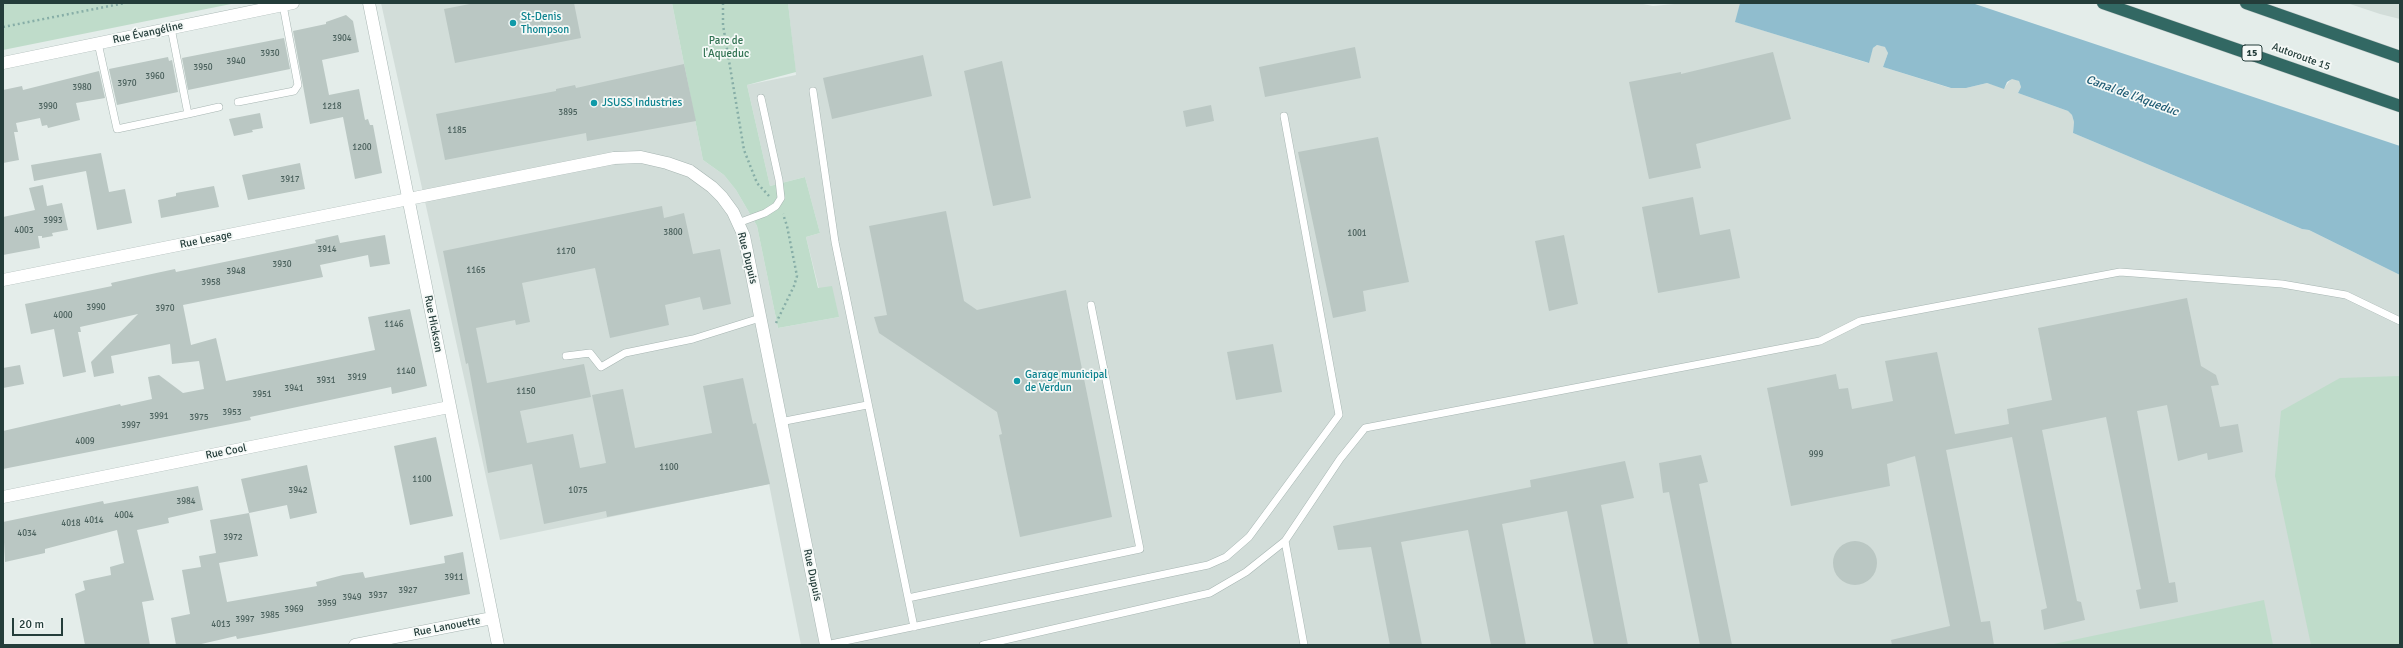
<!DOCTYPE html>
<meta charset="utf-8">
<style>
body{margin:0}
#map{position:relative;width:2403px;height:648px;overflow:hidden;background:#e4edea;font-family:Signika,sans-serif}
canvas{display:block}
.frame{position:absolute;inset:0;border:4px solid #243d3a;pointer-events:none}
.scale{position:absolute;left:12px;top:618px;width:51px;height:18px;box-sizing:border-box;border:2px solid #243d3a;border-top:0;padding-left:5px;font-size:12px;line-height:14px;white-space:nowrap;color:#243d3a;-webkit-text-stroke:3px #f5f9f7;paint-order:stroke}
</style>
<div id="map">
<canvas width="2403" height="648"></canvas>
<div class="frame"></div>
<div class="scale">20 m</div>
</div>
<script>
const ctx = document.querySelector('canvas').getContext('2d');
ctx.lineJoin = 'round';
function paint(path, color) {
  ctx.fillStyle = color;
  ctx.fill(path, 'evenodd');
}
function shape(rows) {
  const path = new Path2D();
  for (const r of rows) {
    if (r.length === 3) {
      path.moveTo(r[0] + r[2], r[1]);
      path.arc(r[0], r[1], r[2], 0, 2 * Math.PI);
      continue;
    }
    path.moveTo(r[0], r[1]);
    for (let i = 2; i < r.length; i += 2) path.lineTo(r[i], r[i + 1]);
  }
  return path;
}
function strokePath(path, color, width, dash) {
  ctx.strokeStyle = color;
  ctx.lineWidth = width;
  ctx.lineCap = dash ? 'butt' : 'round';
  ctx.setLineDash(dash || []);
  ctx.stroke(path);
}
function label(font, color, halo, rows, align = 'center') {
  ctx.font = font + ' Signika,sans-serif';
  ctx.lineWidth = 3.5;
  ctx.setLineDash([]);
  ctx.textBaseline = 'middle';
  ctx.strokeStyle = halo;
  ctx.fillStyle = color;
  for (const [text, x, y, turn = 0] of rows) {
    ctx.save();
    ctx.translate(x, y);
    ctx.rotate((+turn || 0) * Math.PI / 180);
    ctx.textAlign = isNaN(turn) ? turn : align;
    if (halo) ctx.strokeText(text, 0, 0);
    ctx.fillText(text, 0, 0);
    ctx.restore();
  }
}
paint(shape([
 [381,3,672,3,703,160,724,175,736,190,757,226,778,328,839,317,819,289,806,237,820,233,805,177,770,186,747,85,796,75,788,3,1638,3,1653,6,1685,3,1740,3,1736,22,1868,63,1873,48,1877,45,1886,47,1888,53,1883,67,1950,88,1966,88,1987,83,2004,88,2012,78,2019,81,2021,87,2018,93,2068,111,2072,115,2074,122,2073,133,2302,229,2309,230,2400,275,2400,645,801,645,769,484,500,540],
 [2347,3,2400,3,2400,19,2380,14]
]), '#d2ddd9');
paint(shape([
 [3,3,236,3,3,50],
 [672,3,788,3,796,72,747,85,770,186,805,177,820,233,806,237,818,288,832,286,839,317,778,328,757,226,736,190,724,175,703,160],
 [2400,376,2400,645,2311,645,2275,476,2281,411,2340,378],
 [2264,600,2273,645,2049,645]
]), '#bfdcca');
paint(shape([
 [1740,3,1972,3,2400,146,2400,275,2309,230,2302,229,2073,133,2074,122,2072,115,2068,111,2018,93,2021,87,2019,81,2012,79,2007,82,2004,89,1987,83,1966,88,1951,88,1883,67,1888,53,1885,47,1877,45,1873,48,1869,63,1735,22]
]), '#90bdce');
paint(shape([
 [475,3,574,3,581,38,455,63,444,9],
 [346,15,353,21,359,52,322,60,329,95,359,89,365,120,368,119,370,125,373,125,382,173,355,179,343,117,310,124,293,31,326,24,326,22],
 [284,38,290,69,188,90,182,58],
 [1355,47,1361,78,1265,97,1259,67],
 [1773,52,1791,119,1696,144,1701,168,1649,179,1629,82,1681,72,1681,74],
 [923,55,932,96,832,119,823,78],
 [168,57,169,61,172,60,178,92,117,105,109,69],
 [1002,61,1031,198,993,206,964,71],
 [684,64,696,121,587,141,586,133,445,160,436,114,556,91,556,89,575,85,576,88],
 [99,71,105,98,76,103,80,120,48,128,47,125,42,126,40,118,16,123,18,132,14,132,19,160,3,163,3,90,22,86,23,90],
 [1211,105,1214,121,1186,127,1183,111],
 [260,113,263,128,252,130,253,132,234,136,229,119],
 [1378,137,1409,282,1363,291,1366,311,1333,318,1298,152],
 [101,153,109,192,125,189,132,223,97,230,86,171,34,181,31,165],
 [300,163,305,189,248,200,242,175],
 [43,185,47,206,62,203,68,230,52,233,53,236,42,238,42,236,38,236,40,248,3,255,3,217,35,210,29,188],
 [214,186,219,207,161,218,158,200,176,196,176,193],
 [1693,197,1700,235,1730,229,1740,278,1658,293,1642,207],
 [662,206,664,218,684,213,693,254,720,249,731,304,703,310,700,297,665,305,669,325,610,338,595,268,522,283,530,322,516,325,515,320,476,328,487,383,584,364,591,397,520,411,527,443,573,434,580,468,606,463,592,395,623,389,635,448,712,433,703,386,743,378,753,424,756,423,770,484,607,517,606,511,544,524,532,464,488,473,468,363,466,364,443,251],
 [946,211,964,301,977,310,1066,290,1112,517,1020,537,999,435,1002,434,997,412,879,333,874,317,887,315,869,226],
 [338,235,340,243,385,235,390,264,370,267,368,255,320,265,323,277,183,305,191,345,216,338,226,381,375,350,368,317,410,309,427,386,392,394,391,387,250,417,251,420,3,469,3,431,120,404,121,406,152,399,148,377,159,375,183,393,204,389,199,361,172,364,170,344,111,356,114,373,94,377,91,362,138,314,80,327,81,332,78,332,86,372,63,377,54,329,31,334,25,304,112,286,111,283,147,275,175,269,176,272,316,243,315,240],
 [1564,235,1578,304,1549,311,1535,241],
 [2187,298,2201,366,2216,375,2219,385,2211,386,2220,427,2238,424,2243,452,2208,460,2207,453,2178,461,2167,405,2137,411,2169,583,2175,582,2178,602,2140,609,2136,590,2141,589,2106,417,2042,430,2077,601,2081,602,2085,620,2044,630,2041,610,2047,608,2012,437,1946,450,1981,622,1990,621,1994,645,1892,645,1891,640,1950,626,1915,456,1887,464,1890,486,1791,506,1767,388,1836,374,1839,389,1848,388,1852,409,1893,401,1885,361,1937,352,1955,434,2009,424,2007,409,2052,400,2038,328],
 [1273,344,1282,392,1236,400,1227,352],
 [20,365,24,384,3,388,3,368],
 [436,437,453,516,410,525,394,446],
 [1701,455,1708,482,1699,484,1732,645,1700,645,1669,492,1663,493,1659,463],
 [1625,461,1634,498,1601,505,1628,645,1594,645,1567,511,1502,524,1526,645,1491,645,1468,530,1401,542,1422,645,1390,645,1371,547,1338,550,1333,526,1531,487,1530,480],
 [307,465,317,513,290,519,287,505,249,513,241,479],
 [198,486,203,510,168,518,169,523,137,530,154,600,142,602,150,645,85,645,75,594,85,590,83,581,111,575,110,567,124,563,117,530,45,549,45,553,5,562,3,522,103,501,104,504],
 [249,513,258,556,219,563,227,602,317,586,316,582,343,575,363,572,365,578,445,563,444,556,463,552,470,594,264,634,237,639,236,636,197,645,176,645,171,618,190,614,182,570,201,567,199,556,216,553,210,520],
 [1855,563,22]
]), '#bac7c3');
const service = shape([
 [171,28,188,114,219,107],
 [98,43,117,129,188,114],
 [813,91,835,242,914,627],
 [238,102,294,91,298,85,283,5],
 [738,223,765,213,776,206,781,198,779,180,761,98],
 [566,356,590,353,601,367,625,353,693,339,760,318],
 [780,422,867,405],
 [908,598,1140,549,1091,305],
 [826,645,1208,565,1226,557,1249,537,1339,415,1284,116],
 [983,645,1210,593,1246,572,1285,541],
 [1304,645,1285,541,1340,459,1365,428,1820,341,1860,321,2120,272,2282,284,2346,295,2400,321]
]);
const minor = shape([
 [369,3,498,645],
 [3,63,293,3],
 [3,280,614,158,641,157,667,163,690,171,712,187,722,197,733,212,744,236,826,645],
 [3,497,449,407],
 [355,645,492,618]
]);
const motorway = shape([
 [2103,3,2400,106],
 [2246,3,2400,57]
]);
strokePath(service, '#a7b5b2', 8);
strokePath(minor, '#a7b5b2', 13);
strokePath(motorway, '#c2c9c8', 13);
strokePath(shape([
 [723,3,723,25,744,150,757,183,769,196],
 [3,27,125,3],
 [776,323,794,286,797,276,787,226,783,214]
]), '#87aea7', 2.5, [2, 3]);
strokePath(service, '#fff', 7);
strokePath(minor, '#fff', 12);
strokePath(motorway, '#326863', 12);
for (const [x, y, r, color] of [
 [513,23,4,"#0f9aa8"],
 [594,103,4,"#0f9aa8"],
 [1017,381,4,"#0f9aa8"]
]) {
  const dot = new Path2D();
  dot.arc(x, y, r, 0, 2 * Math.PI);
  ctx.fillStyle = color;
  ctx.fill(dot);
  strokePath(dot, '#f5f9f7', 1.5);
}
label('9px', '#4a605c', null, [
 ["3904",342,39],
 ["3930",270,54],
 ["3940",236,62],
 ["3950",203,68],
 ["3960",155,77],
 ["3970",127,84],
 ["3980",82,88],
 ["3990",48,107],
 ["1218",332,107],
 ["3895",568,113],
 ["1185",457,131],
 ["1200",362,148],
 ["3917",290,180],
 ["3993",53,221],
 ["4003",24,231],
 ["3800",673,233],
 ["1001",1357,234],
 ["3914",327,250],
 ["1170",566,252],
 ["3930",282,265],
 ["1165",476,271],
 ["3948",236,272],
 ["3958",211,283],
 ["3990",96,308],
 ["3970",165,309],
 ["4000",63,316],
 ["1146",394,325],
 ["1140",406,372],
 ["3919",357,378],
 ["3931",326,381],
 ["3941",294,389],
 ["1150",526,392],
 ["3951",262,395],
 ["3953",232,413],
 ["3991",159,417],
 ["3975",199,418],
 ["3997",131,426],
 ["4009",85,442],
 ["999",1816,455],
 ["1100",669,468],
 ["1100",422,480],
 ["3942",298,491],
 ["1075",578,491],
 ["3984",186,502],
 ["4004",124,516],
 ["4014",94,521],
 ["4018",71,524],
 ["4034",27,534],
 ["3972",233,538],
 ["3911",454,578],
 ["3927",408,591],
 ["3937",378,596],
 ["3949",352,598],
 ["3959",327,604],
 ["3969",294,610],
 ["3985",270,616],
 ["3997",245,620],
 ["4013",221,625]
]);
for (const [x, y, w] of [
 [2252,53,20]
]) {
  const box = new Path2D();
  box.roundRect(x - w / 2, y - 8, w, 16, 3);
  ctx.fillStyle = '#f5f9f7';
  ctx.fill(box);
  strokePath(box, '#243d3a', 1);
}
label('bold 10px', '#243d3a', null, [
 ["15",2252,53]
]);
label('11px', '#0d838f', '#f5f9f7', [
 ["St-Denis",521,17],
 ["Thompson",521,30],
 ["JSUSS Industries",602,103],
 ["Garage municipal",1025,375],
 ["de Verdun",1025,388]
], 'left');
label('11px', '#243d3a', '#f5f9f7', [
 ["Rue Évangéline",148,33,-12],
 ["Autoroute 15",2301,57,20],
 ["Rue Lesage",206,240,-11],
 ["Rue Dupuis",747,258,76],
 ["Rue Hickson",433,324,79],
 ["Rue Cool",226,452,-11],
 ["Rue Dupuis",812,575,78],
 ["Rue Lanouette",447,627,-11]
]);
label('11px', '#317252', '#f5f9f7', [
 ["Parc de",726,41],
 ["l'Aqueduc",726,54]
]);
label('italic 12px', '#225e76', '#f5f9f7', [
 ["Canal de l'Aqueduc",2132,96,20]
]);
</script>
